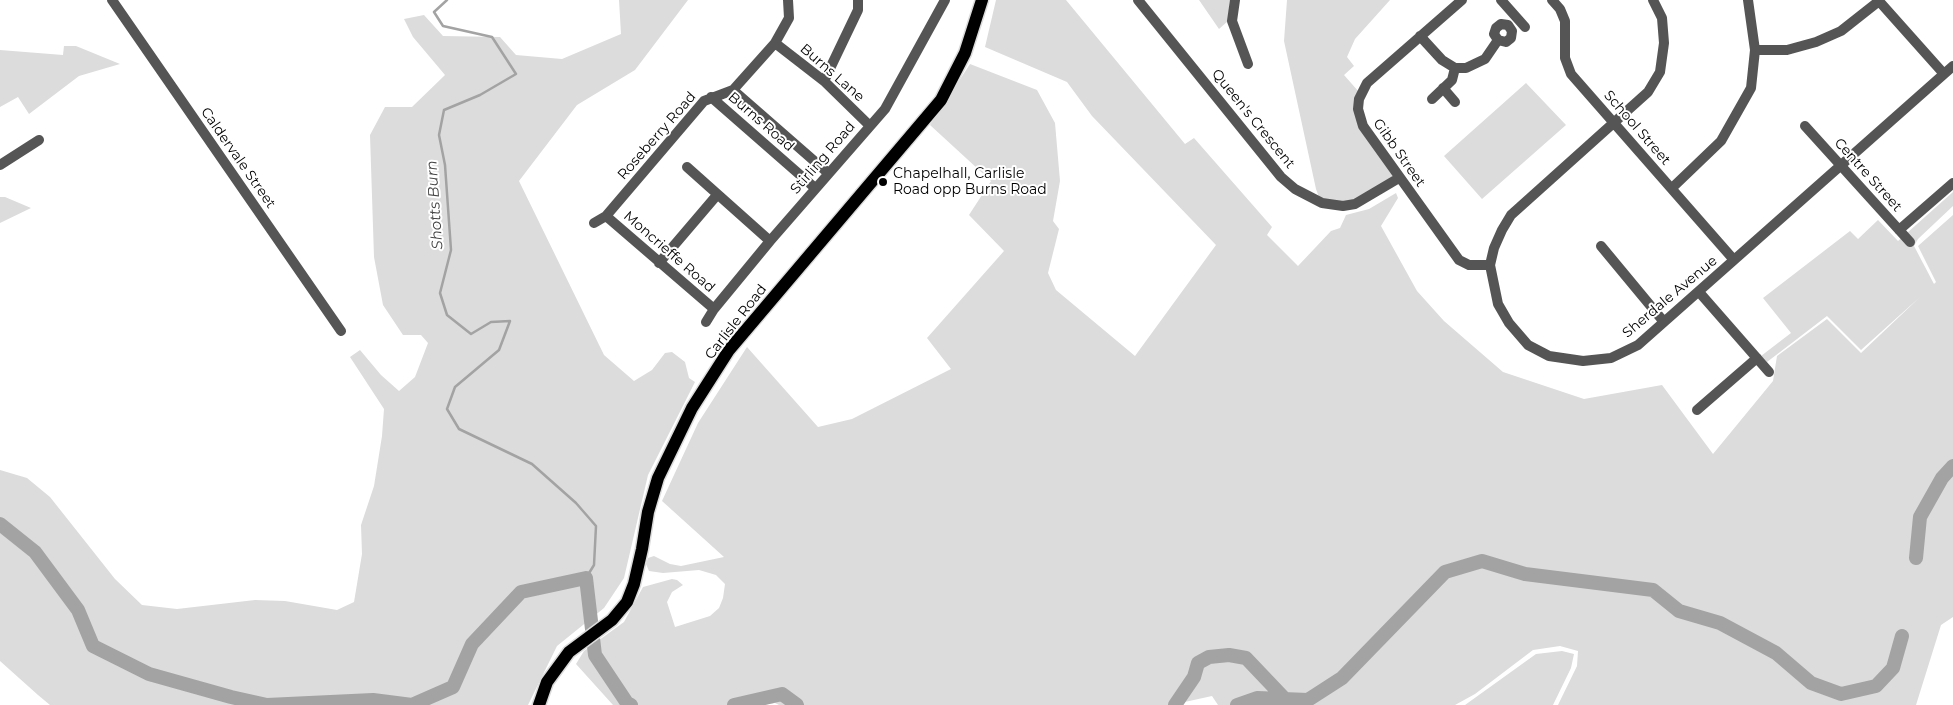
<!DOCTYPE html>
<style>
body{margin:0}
canvas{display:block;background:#fff}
</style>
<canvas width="1953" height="705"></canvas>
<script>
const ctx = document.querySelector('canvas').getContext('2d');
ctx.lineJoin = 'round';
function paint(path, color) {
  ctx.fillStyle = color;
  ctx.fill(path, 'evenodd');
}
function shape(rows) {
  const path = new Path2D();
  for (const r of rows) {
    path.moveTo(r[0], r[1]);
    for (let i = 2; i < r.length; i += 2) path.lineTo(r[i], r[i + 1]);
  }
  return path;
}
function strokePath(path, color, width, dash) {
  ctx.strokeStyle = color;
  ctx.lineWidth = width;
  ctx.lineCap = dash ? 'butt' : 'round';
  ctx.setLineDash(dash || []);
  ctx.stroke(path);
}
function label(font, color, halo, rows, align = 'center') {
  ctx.font = font + ' Montserrat,sans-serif';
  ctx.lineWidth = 4;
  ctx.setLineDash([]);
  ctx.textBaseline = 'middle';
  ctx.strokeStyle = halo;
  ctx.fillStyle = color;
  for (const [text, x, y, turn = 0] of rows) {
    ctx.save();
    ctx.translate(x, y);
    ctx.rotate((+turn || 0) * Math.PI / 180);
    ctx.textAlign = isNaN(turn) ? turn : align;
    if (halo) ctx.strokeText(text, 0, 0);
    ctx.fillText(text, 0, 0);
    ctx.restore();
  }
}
paint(shape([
 [619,0,688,0,635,70,577,105,519,181,604,355,634,381,652,370,665,353,672,352,685,362,689,378,695,382,648,475,624,578,604,608,557,646,528,705,50,705,38,695,0,661,0,470,27,478,50,497,115,579,142,605,177,609,255,600,285,601,337,610,354,602,362,554,361,525,374,486,382,436,384,409,350,357,360,350,381,375,399,391,415,377,428,343,421,335,403,335,383,305,374,257,370,135,385,107,412,107,445,75,413,37,404,19,424,15,443,36,500,37,516,55,562,59,621,34],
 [996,0,1066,0,1185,144,1194,138,1272,227,1267,235,1298,266,1331,231,1340,228,1346,215,1369,209,1396,193,1398,198,1381,226,1417,291,1444,321,1503,372,1584,399,1662,385,1713,454,1773,381,1777,356,1827,319,1861,353,1920,297,1861,350,1827,316,1767,362,1761,356,1791,333,1763,298,1850,231,1858,239,1878,220,1898,241,1953,192,1953,206,1918,239,1914,246,1934,284,1936,282,1918,246,1953,215,1953,617,1941,625,1916,705,1558,705,1577,666,1578,651,1560,646,1533,650,1475,694,1455,705,1218,705,1212,696,1171,705,779,705,775,703,763,705,613,705,576,664,584,651,624,622,643,587,672,579,677,580,683,585,672,592,667,602,675,627,710,616,719,608,723,598,725,584,716,575,699,570,663,573,649,571,646,564,648,558,654,556,670,564,681,566,724,557,662,501,698,423,747,347,818,427,852,419,951,369,927,338,1004,251,969,215,991,181,930,125,970,64,1037,90,1055,123,1060,181,1053,221,1059,229,1048,273,1056,290,1135,356,1216,245,1092,116,1067,82,985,47],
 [1199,0,1230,0,1228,21,1219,29],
 [1287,0,1390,0,1355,39,1347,57,1354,66,1344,75,1359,92,1356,108,1396,177,1354,202,1320,200,1316,189,1284,41],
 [64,46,76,46,120,64,79,76,29,114,18,97,0,107,0,50,63,55],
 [1526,83,1566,125,1482,199,1444,156],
 [0,197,5,197,31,208,0,223],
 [1562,651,1574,654,1571,668,1553,705,1465,705,1536,654]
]), '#dcdcdc');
strokePath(shape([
 [447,0,434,12,443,26,492,37,516,74,480,95,444,110,439,135,445,165,451,250,440,293,447,315,471,334,491,322,510,321,499,350,455,387,447,409,459,429,532,464,576,503,596,526,594,565,586,578]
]), '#a3a3a3', 2.5);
strokePath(shape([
 [0,524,35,552,78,610,93,646,149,674,231,697,267,705,373,700,412,705,453,687,472,644,521,592,586,578,595,655,627,703,631,705],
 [1916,558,1920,517,1942,478,1953,466],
 [734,705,782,694,797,705],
 [1175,705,1194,677,1198,663,1209,657,1229,655,1246,658,1285,699],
 [1237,705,1257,698,1308,700,1342,678,1445,572,1482,561,1525,574,1653,590,1679,611,1720,623,1776,653,1811,683,1841,694,1876,686,1893,668,1902,636]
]), '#a3a3a3', 14);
const major = shape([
 [539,705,547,682,569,652,612,620,627,602,634,584,642,549,648,512,658,478,692,408,729,350,941,100,965,53,982,0]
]);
strokePath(major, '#dbdbdb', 15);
strokePath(shape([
 [112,0,341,331],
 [1138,0,1281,177,1295,189,1322,203,1343,206,1355,204,1399,178],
 [1235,0,1232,21,1248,64],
 [1462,0,1367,83,1359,99,1358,109,1363,126,1459,260,1469,265,1490,265],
 [1501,0,1525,27],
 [1552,0,1560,9,1565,21,1565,58,1571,74,1734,260],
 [1653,0,1662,18,1664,43,1660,72,1648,92,1511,215,1502,230,1494,248,1490,265,1498,304,1509,323,1528,345,1549,356,1583,361,1611,358,1638,345,1953,66],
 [1878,0,1944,74],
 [1420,36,1442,60,1455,68,1466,68,1485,59,1498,40,1494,34,1496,28,1501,24,1508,25,1512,31,1511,38,1506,42,1498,40],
 [775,43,824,81,870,126],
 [1755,50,1787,50,1816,42,1841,31,1879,1],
 [824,81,858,10,858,0],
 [1443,88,1455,102],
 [733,90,828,173],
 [711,97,815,188],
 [1432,99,1452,80,1455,68],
 [1805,126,1910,242],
 [0,165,39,140],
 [687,167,770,241],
 [1672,188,1721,141,1751,88,1755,50,1748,0],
 [606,216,714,309],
 [594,223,606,216,704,101,733,90,775,43,789,18,788,0],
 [1899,230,1953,183],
 [1601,246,1664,322],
 [659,263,717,195],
 [1699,292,1769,372],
 [706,322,714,309,770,241,885,109,945,0],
 [1697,410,1757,358]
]), '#555', 10);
strokePath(major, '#000', 12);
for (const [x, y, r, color] of [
 [883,182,5,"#000"]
]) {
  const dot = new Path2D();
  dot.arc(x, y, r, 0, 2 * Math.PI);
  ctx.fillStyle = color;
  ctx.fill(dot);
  strokePath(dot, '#fff', 2);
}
label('14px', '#000', '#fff', [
 ["Burns Lane",832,73,41],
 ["Queen's Crescent",1253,119,51],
 ["Burns Road",761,122,41],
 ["School Street",1637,128,49],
 ["Roseberry Road",657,136,-49],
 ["Gibb Street",1399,153,55],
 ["Caldervale Street",238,158,55],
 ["Stirling Road",823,158,-49],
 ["Centre Street",1868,175,48],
 ["Moncrieffe Road",669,252,41],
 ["Sherdale Avenue",1670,297,-40],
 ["Carlisle Road",736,322,-52]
]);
label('14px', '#000', '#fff', [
 ["Chapelhall, Carlisle",893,174],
 ["Road opp Burns Road",893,190]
], 'left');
label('italic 15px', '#444', '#fff', [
 ["Shotts Burn",435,205,-94]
]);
</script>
